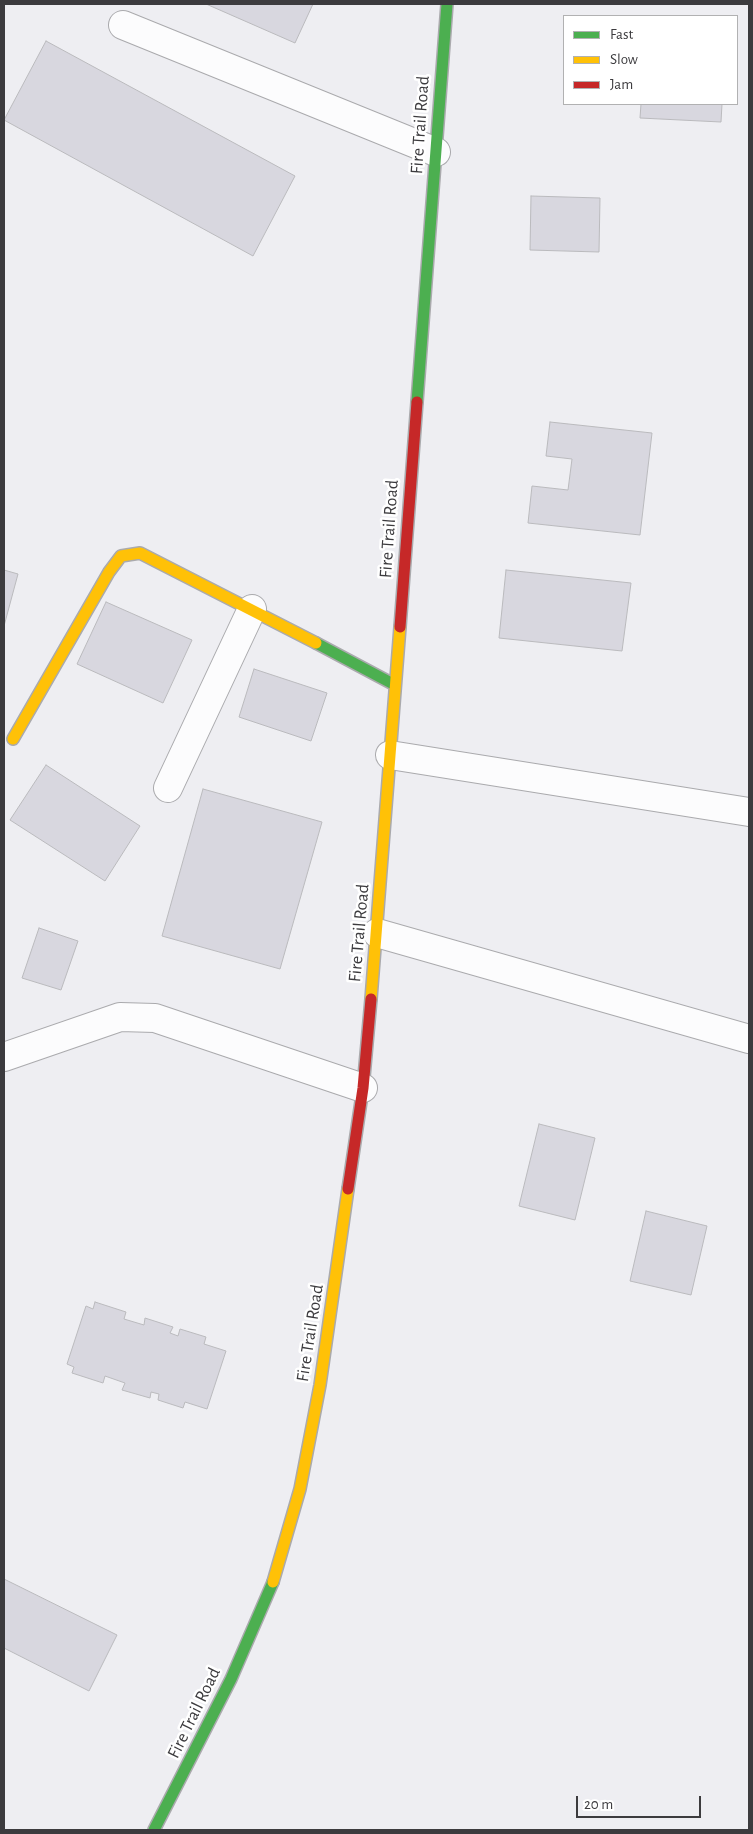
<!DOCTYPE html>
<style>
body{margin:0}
#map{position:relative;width:753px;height:1834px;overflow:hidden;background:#eeeef2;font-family:"Alegreya Sans",sans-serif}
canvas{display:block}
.frame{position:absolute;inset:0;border:5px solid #3c3b3e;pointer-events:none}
.legend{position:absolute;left:563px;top:15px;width:175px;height:90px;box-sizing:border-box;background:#fff;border:1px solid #b1b1b2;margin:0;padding:6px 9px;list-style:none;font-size:15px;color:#3c3b3e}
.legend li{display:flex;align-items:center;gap:10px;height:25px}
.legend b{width:25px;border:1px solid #b1b1b2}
.scale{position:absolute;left:576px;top:1796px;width:125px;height:22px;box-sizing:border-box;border:2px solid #3c3b3e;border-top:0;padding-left:6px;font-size:15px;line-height:18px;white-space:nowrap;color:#3c3b3e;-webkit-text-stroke:4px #fff;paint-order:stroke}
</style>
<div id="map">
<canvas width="753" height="1834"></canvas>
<div class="frame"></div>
<ul class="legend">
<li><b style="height:6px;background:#4caf50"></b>Fast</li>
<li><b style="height:6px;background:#ffc107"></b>Slow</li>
<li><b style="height:6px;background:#c62828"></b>Jam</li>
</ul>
<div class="scale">20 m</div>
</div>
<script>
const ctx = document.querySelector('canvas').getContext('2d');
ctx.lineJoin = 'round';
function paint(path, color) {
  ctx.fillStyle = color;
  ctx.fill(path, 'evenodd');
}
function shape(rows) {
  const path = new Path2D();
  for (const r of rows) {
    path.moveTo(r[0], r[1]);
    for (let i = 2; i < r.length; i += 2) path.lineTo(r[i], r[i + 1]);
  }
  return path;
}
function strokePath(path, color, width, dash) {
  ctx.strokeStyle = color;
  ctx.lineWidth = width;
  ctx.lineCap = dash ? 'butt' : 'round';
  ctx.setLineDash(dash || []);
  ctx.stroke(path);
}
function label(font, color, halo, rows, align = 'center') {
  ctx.font = font + ' "Alegreya Sans",sans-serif';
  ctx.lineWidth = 5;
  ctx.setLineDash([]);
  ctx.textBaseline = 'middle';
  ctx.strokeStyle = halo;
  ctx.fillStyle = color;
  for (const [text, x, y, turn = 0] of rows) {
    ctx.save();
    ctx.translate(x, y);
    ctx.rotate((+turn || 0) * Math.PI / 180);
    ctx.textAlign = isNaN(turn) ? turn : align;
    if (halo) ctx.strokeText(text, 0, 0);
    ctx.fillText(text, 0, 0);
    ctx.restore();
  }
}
const building = shape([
 [206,4,313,4,295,43,206,4],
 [46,41,295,176,253,256,4,120,46,41],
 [641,104,722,104,721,122,640,118,641,104],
 [531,196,600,198,599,252,530,250,531,196],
 [550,422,652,433,640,535,528,523,532,486,568,490,572,459,546,456,550,422],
 [4,570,18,574,4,626,4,570],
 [506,570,631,583,622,651,499,638,506,570],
 [106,602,192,640,163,703,77,664,106,602],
 [254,669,327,693,311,741,239,717,254,669],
 [46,765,140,826,105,881,10,820,46,765],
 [203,789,322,822,280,969,162,936,203,789],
 [39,928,78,941,61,990,22,978,39,928],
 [539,1124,595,1138,575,1220,519,1206,539,1124],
 [646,1211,707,1226,691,1295,630,1281,646,1211],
 [95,1302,126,1312,124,1319,144,1325,145,1318,173,1327,170,1333,178,1336,180,1329,206,1337,204,1344,226,1351,207,1409,185,1402,183,1408,158,1400,159,1394,151,1392,150,1398,122,1390,125,1383,105,1376,103,1383,72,1373,74,1367,67,1364,86,1306,93,1309,95,1302],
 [4,1579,117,1635,89,1691,4,1648,4,1579]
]);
paint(building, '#d8d7df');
strokePath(building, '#bababd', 1);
const street = shape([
 [123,25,436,152],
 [390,755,749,812],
 [168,788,252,609],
 [377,933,749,1039],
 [4,1057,120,1017,155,1018,363,1088]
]);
const fast = shape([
 [417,402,447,4],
 [316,643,395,685],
 [154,1830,231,1679,273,1582]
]);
const slow = shape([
 [13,739,109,572,121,556,140,553,316,643],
 [371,999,400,627],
 [273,1582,300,1489,320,1385,348,1189]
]);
const jam = shape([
 [400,627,417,402],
 [348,1189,363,1088,371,999]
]);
strokePath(street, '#aaaaad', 30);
strokePath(fast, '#aaaaad', 14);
strokePath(slow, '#aaaaad', 14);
strokePath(jam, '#aaaaad', 14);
strokePath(street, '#fcfcfd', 28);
strokePath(fast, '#4caf50', 11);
strokePath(slow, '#ffc107', 11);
strokePath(jam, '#c62828', 11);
label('18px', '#3c3b3e', '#fff', [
 ["Fire Trail Road",420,125,-86],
 ["Fire Trail Road",389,529,-86],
 ["Fire Trail Road",359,933,-85],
 ["Fire Trail Road",310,1333,-81],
 ["Fire Trail Road",194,1713,-64]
]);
</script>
